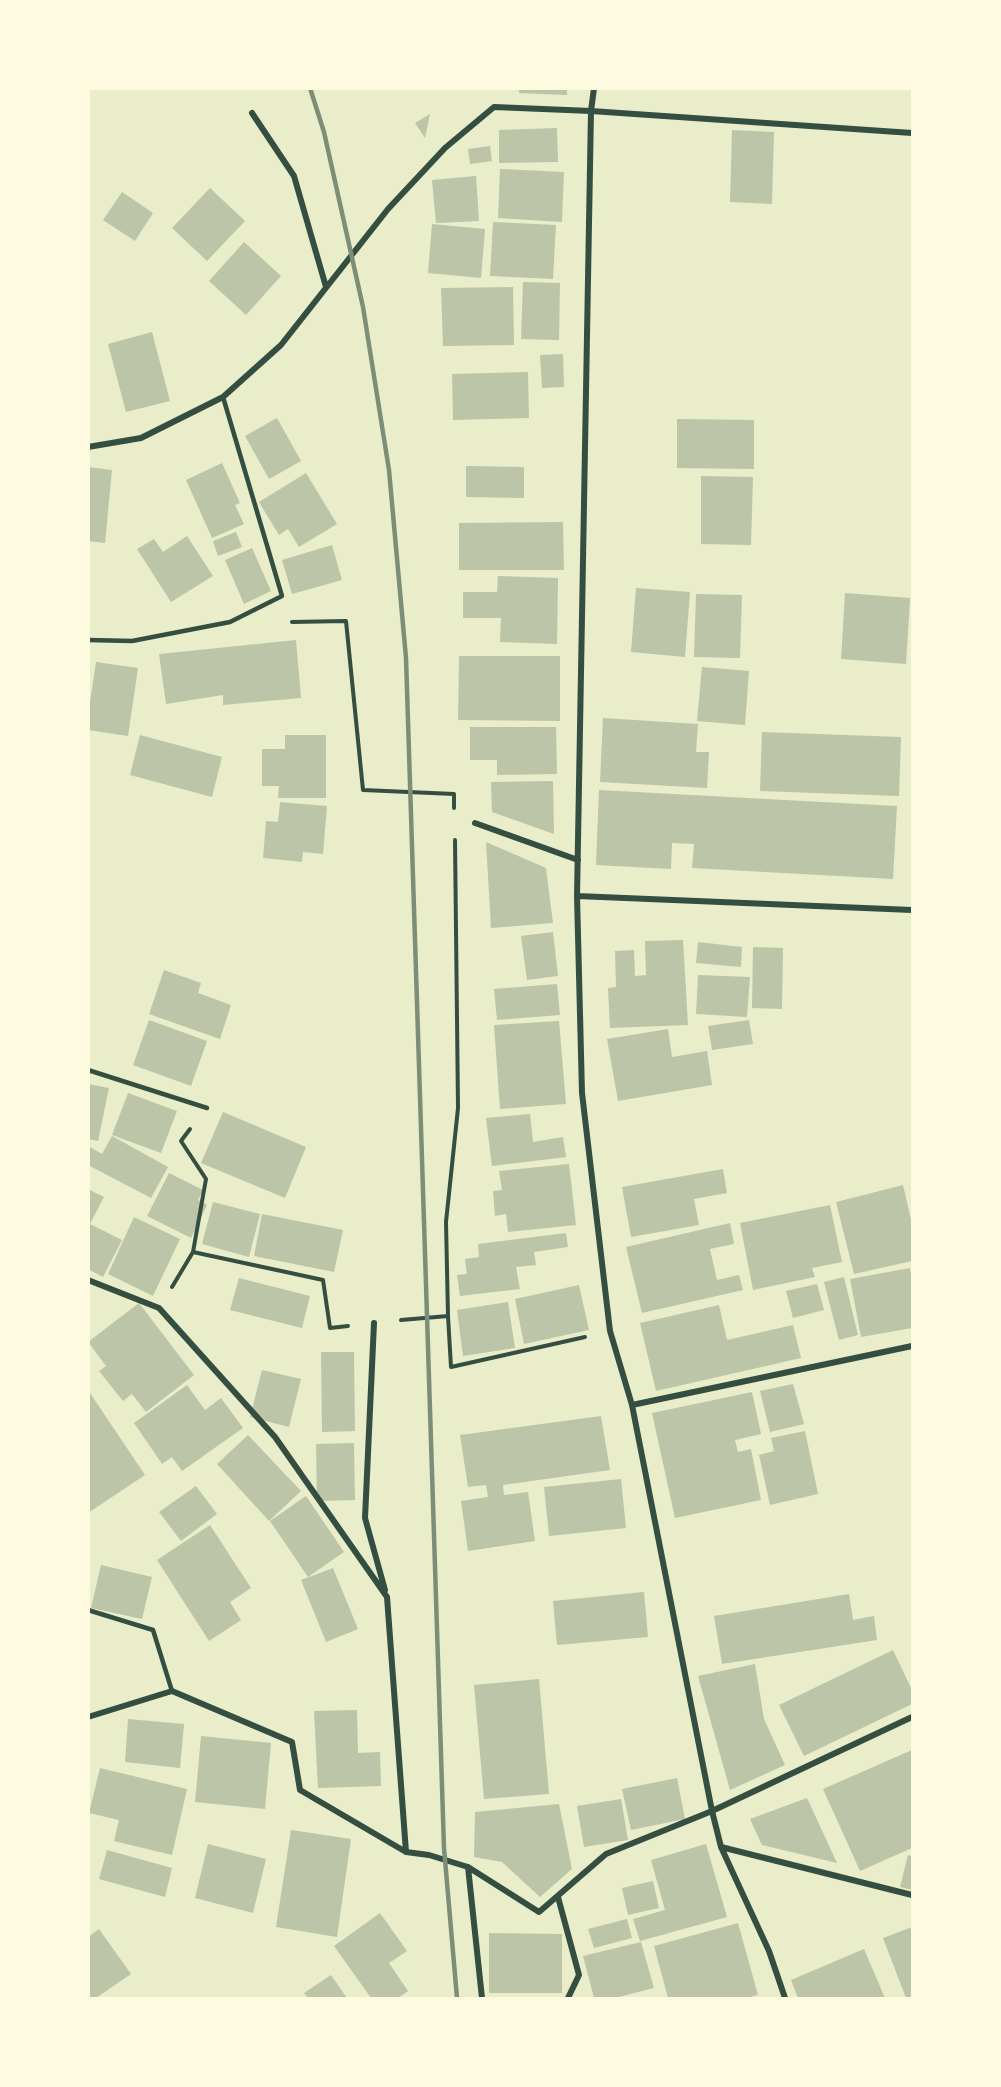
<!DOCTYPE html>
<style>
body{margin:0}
#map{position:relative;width:1001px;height:2087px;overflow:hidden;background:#e9edc9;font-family:"DM Sans",sans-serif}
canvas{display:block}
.frame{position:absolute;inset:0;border:90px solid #fefae0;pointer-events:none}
</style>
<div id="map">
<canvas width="1001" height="2087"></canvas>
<div class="frame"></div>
</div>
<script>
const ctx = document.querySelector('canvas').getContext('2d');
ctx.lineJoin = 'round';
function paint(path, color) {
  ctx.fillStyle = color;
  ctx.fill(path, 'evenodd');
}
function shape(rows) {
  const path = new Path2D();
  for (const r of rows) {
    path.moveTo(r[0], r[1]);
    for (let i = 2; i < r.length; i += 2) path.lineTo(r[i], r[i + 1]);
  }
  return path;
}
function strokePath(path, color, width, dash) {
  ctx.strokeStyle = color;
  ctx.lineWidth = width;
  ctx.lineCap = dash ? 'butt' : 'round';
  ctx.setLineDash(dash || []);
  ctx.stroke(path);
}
paint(shape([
 [519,88,567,88,567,95,519,93],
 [430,114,425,138,415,123],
 [557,128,558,162,499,163,499,130],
 [732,130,774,132,772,204,730,202],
 [490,146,492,161,470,164,468,149],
 [500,169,564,172,562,222,498,218],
 [476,176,479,221,436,223,432,180],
 [210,188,245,221,207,261,172,228],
 [122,192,153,213,135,241,103,220],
 [493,222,556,225,553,279,490,276],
 [432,224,485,229,481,278,428,273],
 [244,242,281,276,246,315,209,281],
 [523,282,560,283,559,340,521,339],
 [513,287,514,345,443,346,441,288],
 [152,332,170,401,126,412,108,344],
 [563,354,564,387,542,388,540,355],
 [528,372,529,418,453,420,452,374],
 [277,418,301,461,269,479,245,436],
 [677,419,754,420,754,469,677,468],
 [222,463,240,503,235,505,244,524,212,538,186,480],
 [466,466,524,467,524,498,466,497],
 [88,467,112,470,105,543,88,541],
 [306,473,337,524,299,547,288,529,279,535,259,502],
 [701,476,753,477,751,545,701,544],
 [563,522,564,570,459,570,459,523],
 [236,532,242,547,218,556,213,541],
 [187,536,213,576,171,602,137,549,154,539,163,552],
 [332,545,342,580,292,594,282,560],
 [252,548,271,591,244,604,225,560],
 [498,576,558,578,557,644,500,642,501,618,463,618,463,592,497,592],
 [636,588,690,592,685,657,631,652],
 [845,593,910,598,906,664,841,659],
 [696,594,742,595,740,658,694,657],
 [296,640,301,698,223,705,223,695,166,704,159,654],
 [459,656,560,656,560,721,458,720],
 [96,662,138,668,128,736,88,730,88,715],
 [702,667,749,671,745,725,697,721],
 [603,718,698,724,696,752,709,752,707,788,600,782],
 [470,727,556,727,557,774,497,775,497,760,470,760],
 [762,732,901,737,899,796,760,791],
 [140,735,222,757,212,797,130,775],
 [285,735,326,735,326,798,278,798,279,786,262,786,262,749,285,749],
 [553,781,554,834,492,812,491,782],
 [599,790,897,806,893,879,692,868,694,844,672,843,671,869,596,865],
 [280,802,327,806,323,854,303,852,302,862,263,858,266,821,278,822],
 [486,842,546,868,553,923,491,928],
 [553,932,558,976,527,980,521,936],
 [683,940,688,1025,610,1028,608,988,616,987,615,951,634,950,635,976,646,975,645,941],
 [698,942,742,947,741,967,696,963],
 [753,947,783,948,782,1009,752,1008],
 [164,970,201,983,198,993,231,1005,220,1039,149,1014],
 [698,975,750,977,747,1017,696,1014],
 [557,984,560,1015,497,1020,494,989],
 [149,1020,207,1041,191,1086,133,1065],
 [749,1020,753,1044,712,1050,708,1026],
 [559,1021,566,1104,500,1109,494,1025],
 [668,1029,672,1057,707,1051,712,1085,618,1101,607,1039],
 [88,1084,109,1088,98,1141,88,1139],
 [128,1093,177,1111,161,1153,112,1135],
 [223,1112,306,1147,285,1198,201,1163],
 [530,1114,533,1142,563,1137,566,1157,492,1166,486,1118],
 [112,1136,168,1167,151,1198,88,1165,88,1146,102,1154],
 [569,1164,576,1225,508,1232,506,1214,495,1216,493,1191,502,1190,499,1171],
 [723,1169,727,1193,694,1199,699,1225,631,1237,622,1187],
 [169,1173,203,1190,198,1200,207,1205,191,1238,147,1216],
 [903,1185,912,1224,912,1261,854,1274,836,1202],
 [88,1189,104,1197,90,1224,122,1240,103,1277,88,1269],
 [213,1202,260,1214,249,1257,202,1244],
 [830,1205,842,1262,812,1268,815,1277,753,1290,740,1223],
 [262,1214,343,1230,334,1272,254,1256],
 [134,1217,180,1239,153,1296,108,1274],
 [730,1223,734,1244,710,1249,717,1280,739,1275,743,1290,642,1313,626,1247],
 [566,1233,568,1247,534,1252,536,1265,516,1267,520,1289,460,1296,457,1275,467,1274,465,1259,479,1257,478,1244],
 [910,1268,912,1281,912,1328,861,1337,850,1279],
 [844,1277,858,1335,839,1340,824,1282],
 [239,1278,310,1296,302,1328,230,1310],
 [817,1284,824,1310,793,1318,786,1291],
 [579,1285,589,1330,524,1344,515,1299],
 [508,1302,515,1348,463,1356,457,1310],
 [139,1303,194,1375,146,1412,132,1394,123,1401,99,1371,106,1366,88,1342],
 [719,1305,727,1340,793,1325,801,1358,656,1391,640,1323],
 [321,1352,354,1352,355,1431,322,1432],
 [262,1370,301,1379,289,1427,250,1417],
 [793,1384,804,1424,770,1432,760,1391],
 [187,1385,205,1410,221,1398,243,1428,182,1471,172,1457,162,1464,134,1423],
 [752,1392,761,1434,735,1440,738,1452,751,1449,761,1500,675,1518,652,1413],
 [90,1393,145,1475,88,1513,88,1395],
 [601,1416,610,1470,503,1485,504,1495,528,1492,535,1541,468,1551,461,1501,488,1497,486,1485,468,1487,460,1435],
 [805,1431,818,1494,770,1505,759,1455,774,1451,771,1438],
 [248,1435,301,1491,269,1521,217,1464],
 [354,1443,355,1500,317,1501,316,1444],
 [621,1479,626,1528,549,1536,544,1487],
 [196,1486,217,1514,181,1541,159,1512],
 [306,1496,344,1552,308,1577,270,1521],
 [210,1525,251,1588,230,1602,241,1620,209,1641,157,1560],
 [101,1565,152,1577,142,1619,91,1608],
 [333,1568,358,1629,326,1642,301,1580],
 [644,1592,648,1637,557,1645,553,1601],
 [849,1594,853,1620,874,1616,877,1640,722,1664,714,1616],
 [893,1650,912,1690,912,1704,804,1756,779,1705],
 [755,1664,764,1719,785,1765,730,1790,698,1676],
 [539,1679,549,1794,484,1799,474,1685],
 [357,1710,358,1753,380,1752,381,1786,318,1788,314,1711],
 [128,1719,184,1724,180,1768,125,1762],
 [201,1736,271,1743,265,1809,195,1802],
 [912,1750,912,1848,860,1871,823,1789],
 [100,1768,187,1789,172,1855,114,1841,119,1820,89,1813],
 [677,1778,685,1819,631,1830,622,1789],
 [807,1798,837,1863,762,1845,750,1819],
 [621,1799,628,1840,584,1847,577,1806],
 [559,1804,572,1869,540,1897,502,1862,474,1857,475,1812],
 [291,1830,351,1839,337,1937,276,1927],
 [208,1844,266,1859,253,1913,195,1898],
 [706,1844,727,1917,640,1941,633,1919,665,1910,651,1860],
 [107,1850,172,1868,165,1897,99,1879],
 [908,1855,912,1856,912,1890,900,1887],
 [653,1881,659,1908,628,1915,622,1888],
 [380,1913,407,1951,389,1963,408,1991,398,1998,371,1998,334,1946],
 [627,1919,632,1938,594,1948,588,1929],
 [738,1923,758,1995,746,1998,668,1998,654,1946],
 [912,1927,912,1996,906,1998,883,1938],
 [99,1929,131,1974,96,1998,88,1998,88,1937],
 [489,1933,562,1934,562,1993,489,1993],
 [641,1942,654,1988,615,1998,594,1998,583,1956],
 [864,1949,885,1998,798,1998,791,1980],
 [331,1975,347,1998,308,1998,304,1993]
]), '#bcc5a7');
strokePath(shape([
 [292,622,346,621,363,790,454,794,454,808],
 [190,1129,181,1141,206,1179,193,1252,323,1280,330,1328,348,1326],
 [172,1287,193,1252],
 [448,1316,446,1222,458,1108,455,840],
 [401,1320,448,1316,451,1367,585,1337]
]), '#344e41', 4);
strokePath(shape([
 [88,640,132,641,230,622,282,596,223,397],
 [88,1070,207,1108],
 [88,1610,153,1630,172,1691]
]), '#344e41', 4.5);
strokePath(shape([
 [594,88,591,111,577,896,582,1093,610,1331,632,1405,712,1811,721,1847,769,1951,785,1998],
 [252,113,294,176,326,287],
 [88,447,141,438,223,397,281,345,388,209,445,148,494,107,591,111,912,133],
 [475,823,578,860],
 [577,896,912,910],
 [88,1280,159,1308,275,1437,387,1597,406,1852],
 [374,1323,365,1518,385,1590],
 [632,1405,912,1346],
 [88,1717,172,1691,292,1742,300,1790,406,1852,429,1855,468,1867,539,1912,606,1854,712,1811,912,1717],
 [721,1847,912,1895],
 [468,1867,482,1998],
 [558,1897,579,1975,568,1998]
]), '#344e41', 6);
strokePath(shape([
 [310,88,324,132,363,307,389,470,406,658,444,1848,457,1998]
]), '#7c8e77', 4.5);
</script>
